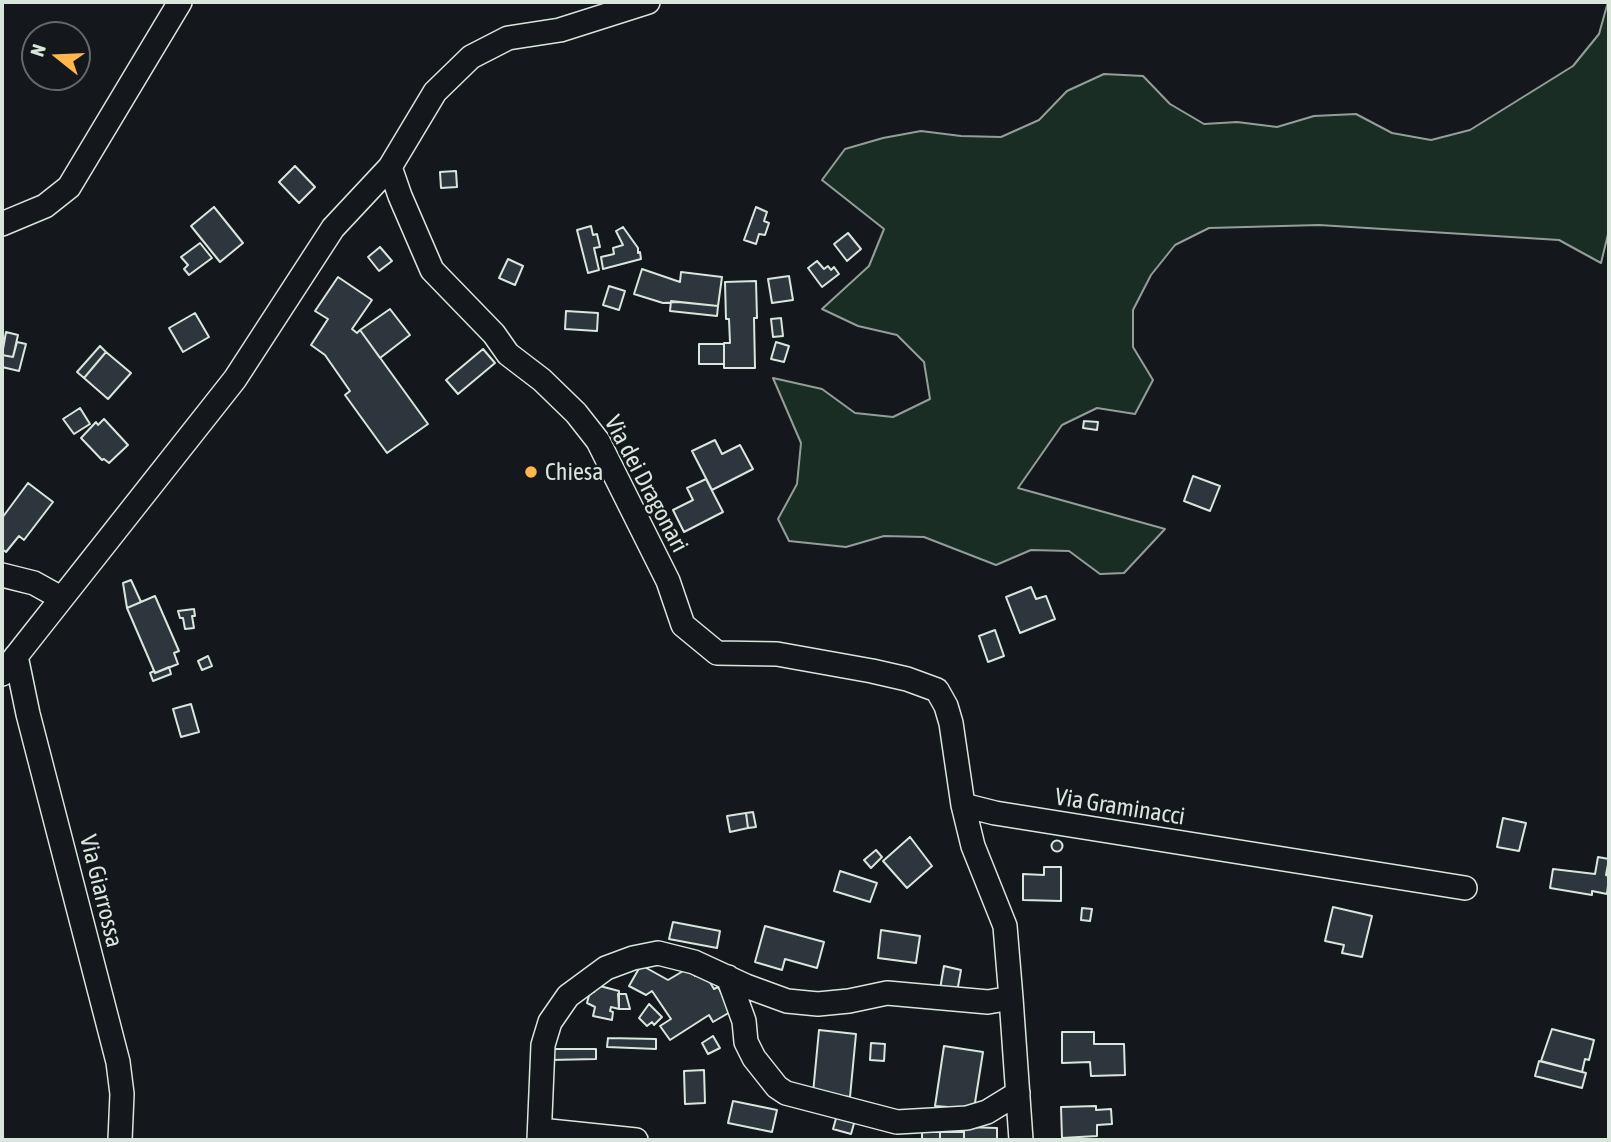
<!DOCTYPE html>
<style>
body{margin:0}
#map{position:relative;width:1611px;height:1142px;overflow:hidden;background:#14181c;font-family:"Asap Condensed",sans-serif}
canvas{display:block}
.frame{position:absolute;inset:0;border:4px solid #d8e6dc;pointer-events:none}
.north{position:absolute;left:21px;top:21px;width:70px;height:70px;box-sizing:border-box;background:#14181c;border:2px solid #626a69;border-radius:50%;rotate:288deg;font-size:19px;font-weight:700;line-height:28px;text-align:center;color:#d8e6dc}
.north::after{content:'';display:block;margin:auto;width:24px;height:32px;background:#ffb74d;clip-path:polygon(50% 0,100% 100%,50% 72%,0 100%)}
</style>
<div id="map">
<canvas width="1611" height="1142"></canvas>
<div class="frame"></div>
<div class="north">N</div>
</div>
<script>
const ctx = document.querySelector('canvas').getContext('2d');
ctx.lineJoin = 'round';
function paint(path, color) {
  ctx.fillStyle = color;
  ctx.fill(path, 'evenodd');
}
function shape(rows) {
  const path = new Path2D();
  for (const r of rows) {
    if (r.length === 3) {
      path.moveTo(r[0] + r[2], r[1]);
      path.arc(r[0], r[1], r[2], 0, 2 * Math.PI);
      continue;
    }
    path.moveTo(r[0], r[1]);
    for (let i = 2; i < r.length; i += 2) path.lineTo(r[i], r[i + 1]);
  }
  return path;
}
function strokePath(path, color, width, dash) {
  ctx.strokeStyle = color;
  ctx.lineWidth = width;
  ctx.lineCap = dash ? 'butt' : 'round';
  ctx.setLineDash(dash || []);
  ctx.stroke(path);
}
function label(font, color, halo, rows, align = 'center') {
  ctx.font = font + ' "Asap Condensed",sans-serif';
  ctx.lineWidth = 5;
  ctx.setLineDash([]);
  ctx.textBaseline = 'middle';
  ctx.strokeStyle = halo;
  ctx.fillStyle = color;
  for (const [text, x, y, turn = 0] of rows) {
    ctx.save();
    ctx.translate(x, y);
    ctx.rotate((+turn || 0) * Math.PI / 180);
    ctx.textAlign = isNaN(turn) ? turn : align;
    if (halo) ctx.strokeText(text, 0, 0);
    ctx.fillText(text, 0, 0);
    ctx.restore();
  }
}
const green = shape([
 [1608,2,1609,230,1601,263,1559,240,1319,225,1209,228,1175,245,1151,275,1133,310,1133,347,1153,380,1135,414,1097,408,1062,425,1018,488,1165,529,1124,573,1100,574,1069,551,1031,550,996,565,924,537,884,536,846,547,789,541,778,519,797,484,801,443,773,378,822,389,855,413,893,417,930,399,924,362,897,335,858,326,822,309,869,266,884,229,822,180,845,149,883,138,921,131,961,136,1001,137,1039,120,1067,91,1104,74,1143,76,1170,104,1204,124,1237,122,1277,127,1314,116,1356,114,1392,133,1431,140,1470,130,1573,66,1599,34,1608,2]
]);
paint(green, '#1a2d24');
strokePath(green, '#939e99', 2);
const building = shape([
 [295,166,315,187,299,203,279,182,295,166],
 [456,171,457,187,441,188,440,172,456,171],
 [214,207,243,243,220,262,191,226,214,207],
 [756,207,767,212,764,221,769,223,765,235,759,234,756,244,744,240,756,207],
 [591,226,593,235,597,234,600,247,594,248,599,270,588,273,577,230,591,226],
 [623,227,638,248,638,253,640,252,641,259,603,269,601,257,614,254,613,248,623,245,616,231,623,227],
 [848,233,861,249,847,261,834,244,848,233],
 [200,243,212,258,189,275,184,269,188,265,181,257,200,243],
 [380,247,392,261,379,271,368,257,380,247],
 [508,259,523,266,515,285,499,278,508,259],
 [817,261,824,269,828,266,831,270,834,267,839,274,822,287,808,268,817,261],
 [642,269,680,282,681,272,722,277,718,306,678,302,663,303,634,294,642,269],
 [789,276,793,300,772,303,768,279,789,276],
 [338,277,372,300,352,329,357,333,360,330,428,424,387,453,345,395,350,391,325,355,311,345,328,319,315,311,338,277],
 [756,281,757,318,754,318,755,368,724,368,724,343,730,343,729,319,726,319,725,282,756,281],
 [609,286,625,291,619,310,603,305,609,286],
 [671,301,718,306,717,316,670,311,671,301],
 [390,309,410,335,380,358,360,330,390,309],
 [566,311,598,313,597,331,565,329,566,311],
 [195,313,209,337,183,352,169,328,195,313],
 [781,318,783,336,773,337,771,319,781,318],
 [6,332,18,335,13,357,2,355,6,332],
 [17,342,26,344,19,371,2,367,2,355,13,357,17,342],
 [776,342,789,346,784,362,771,359,776,342],
 [699,344,724,344,724,364,699,364,699,344],
 [100,346,106,352,84,378,77,372,100,346],
 [483,349,495,363,458,394,446,380,483,349],
 [106,352,131,373,108,399,84,378,106,352],
 [80,408,90,424,74,434,63,419,80,408],
 [104,419,128,445,109,463,104,459,102,460,81,438,96,422,98,425,104,419],
 [1084,421,1098,422,1097,430,1083,428,1084,421],
 [715,440,722,454,740,445,753,469,712,490,692,451,715,440],
 [1193,476,1220,486,1210,511,1184,501,1193,476],
 [706,479,723,512,684,532,673,510,693,500,687,488,706,479],
 [28,483,53,502,24,540,19,536,6,552,2,549,2,518,28,483],
 [131,580,141,602,127,608,123,583,131,580],
 [1031,587,1036,599,1046,596,1055,619,1020,633,1006,597,1031,587],
 [155,596,179,651,174,653,178,664,155,673,127,608,155,596],
 [194,609,195,616,192,616,194,628,185,629,183,618,180,618,178,611,194,609],
 [995,630,1004,656,988,662,979,636,995,630],
 [208,656,212,666,202,670,198,661,208,656],
 [169,667,171,674,153,681,150,673,154,671,155,673,169,667],
 [191,704,199,732,181,737,173,709,191,704],
 [753,812,756,827,748,828,746,813,753,812],
 [746,813,748,828,730,832,727,816,746,813],
 [1503,818,1526,823,1519,851,1497,847,1503,818],
 [910,837,932,866,907,888,883,861,910,837],
 [1057,846,5.5],
 [876,850,882,857,871,868,864,860,876,850],
 [1598,857,1609,859,1606,875,1609,876,1607,894,1592,891,1592,895,1550,888,1553,869,1595,874,1598,857],
 [1044,867,1061,867,1061,901,1023,900,1023,874,1044,875,1044,867],
 [840,871,877,883,870,902,834,891,840,871],
 [1333,907,1372,916,1362,957,1342,953,1344,945,1325,941,1333,907],
 [1082,908,1092,909,1090,921,1081,920,1082,908],
 [673,922,720,931,717,948,669,939,673,922],
 [765,926,824,942,817,968,785,959,782,970,755,962,765,926],
 [881,930,920,936,916,963,878,958,881,930],
 [641,965,668,980,690,967,695,976,703,971,714,989,718,987,732,1011,713,1022,709,1015,670,1040,660,1026,671,1019,652,991,646,995,629,986,641,965],
 [944,966,961,970,957,992,940,989,944,966],
 [596,985,619,991,619,1009,611,1007,610,1011,613,1012,612,1020,593,1016,595,1007,587,1003,590,991,594,992,596,985],
 [618,994,626,994,630,1009,619,1009,618,994],
 [649,1004,662,1017,654,1025,652,1022,647,1026,639,1018,649,1004],
 [1552,1029,1594,1040,1589,1060,1585,1059,1582,1072,1541,1061,1552,1029],
 [819,1030,856,1034,850,1097,813,1093,819,1030],
 [1062,1032,1094,1032,1094,1044,1124,1044,1125,1075,1091,1076,1090,1062,1062,1063,1062,1032],
 [713,1036,720,1048,708,1054,702,1043,713,1036],
 [608,1038,656,1039,656,1049,607,1047,608,1038],
 [871,1043,885,1044,884,1061,870,1060,871,1043],
 [944,1046,983,1052,974,1109,935,1106,944,1046],
 [550,1049,596,1049,596,1059,550,1060,550,1049],
 [1539,1061,1586,1073,1582,1088,1535,1076,1539,1061],
 [704,1070,705,1103,685,1104,684,1071,704,1070],
 [733,1101,777,1110,772,1132,728,1123,733,1101],
 [1096,1106,1096,1110,1111,1109,1112,1124,1097,1125,1097,1136,1062,1138,1061,1107,1096,1106],
 [837,1115,855,1120,851,1134,833,1129,837,1115],
 [964,1127,997,1128,997,1140,964,1140,964,1127],
 [922,1132,940,1132,940,1140,922,1140,922,1132],
 [940,1132,964,1132,964,1140,940,1140,940,1132]
]);
paint(building, '#2c363c');
strokePath(building, '#d8e6dc', 2);
const minor = shape([
 [390,167,400,196,432,270,494,334,508,354,542,380,576,413,598,441,668,581,683,625,717,653,777,654,872,671,907,679,937,690,946,706,951,723,963,805,973,846,1005,926,1011,998,988,1002,887,993,849,1001,818,1004,787,1001,746,986,694,962,658,953,633,958,606,968,568,996,550,1022,543,1045,539,1140],
 [2,224,45,206,69,187,180,2],
 [2,575,34,583,61,598],
 [16,656,28,714,118,1062,122,1094,120,1140],
 [2,674,235,379,333,228,390,167,435,92,471,57,508,38,560,30,648,2],
 [963,805,995,813,1465,888],
 [728,977,744,1021,746,1042,754,1058,777,1087,786,1093,897,1122,967,1118,987,1112,1018,1093],
 [1011,998,1021,1140],
 [540,1130,636,1140]
]);
strokePath(minor, '#d8e6dc', 26);
strokePath(minor, '#14181c', 23);
for (const [x, y, r, color] of [
 [531,472,7,"#ffb74d"]
]) {
  const dot = new Path2D();
  dot.arc(x, y, r, 0, 2 * Math.PI);
  ctx.fillStyle = color;
  ctx.fill(dot);
  strokePath(dot, '#14181c', 2.5);
}
label('24px', '#d8e6dc', '#14181c', [
 ["Chiesa",545,472]
], 'left');
label('24px', '#d8e6dc', '#14181c', [
 ["Via dei Dragonari",646,484,62],
 ["Via Graminacci",1120,807,9],
 ["Via Giarrossa",101,891,76]
]);
</script>
